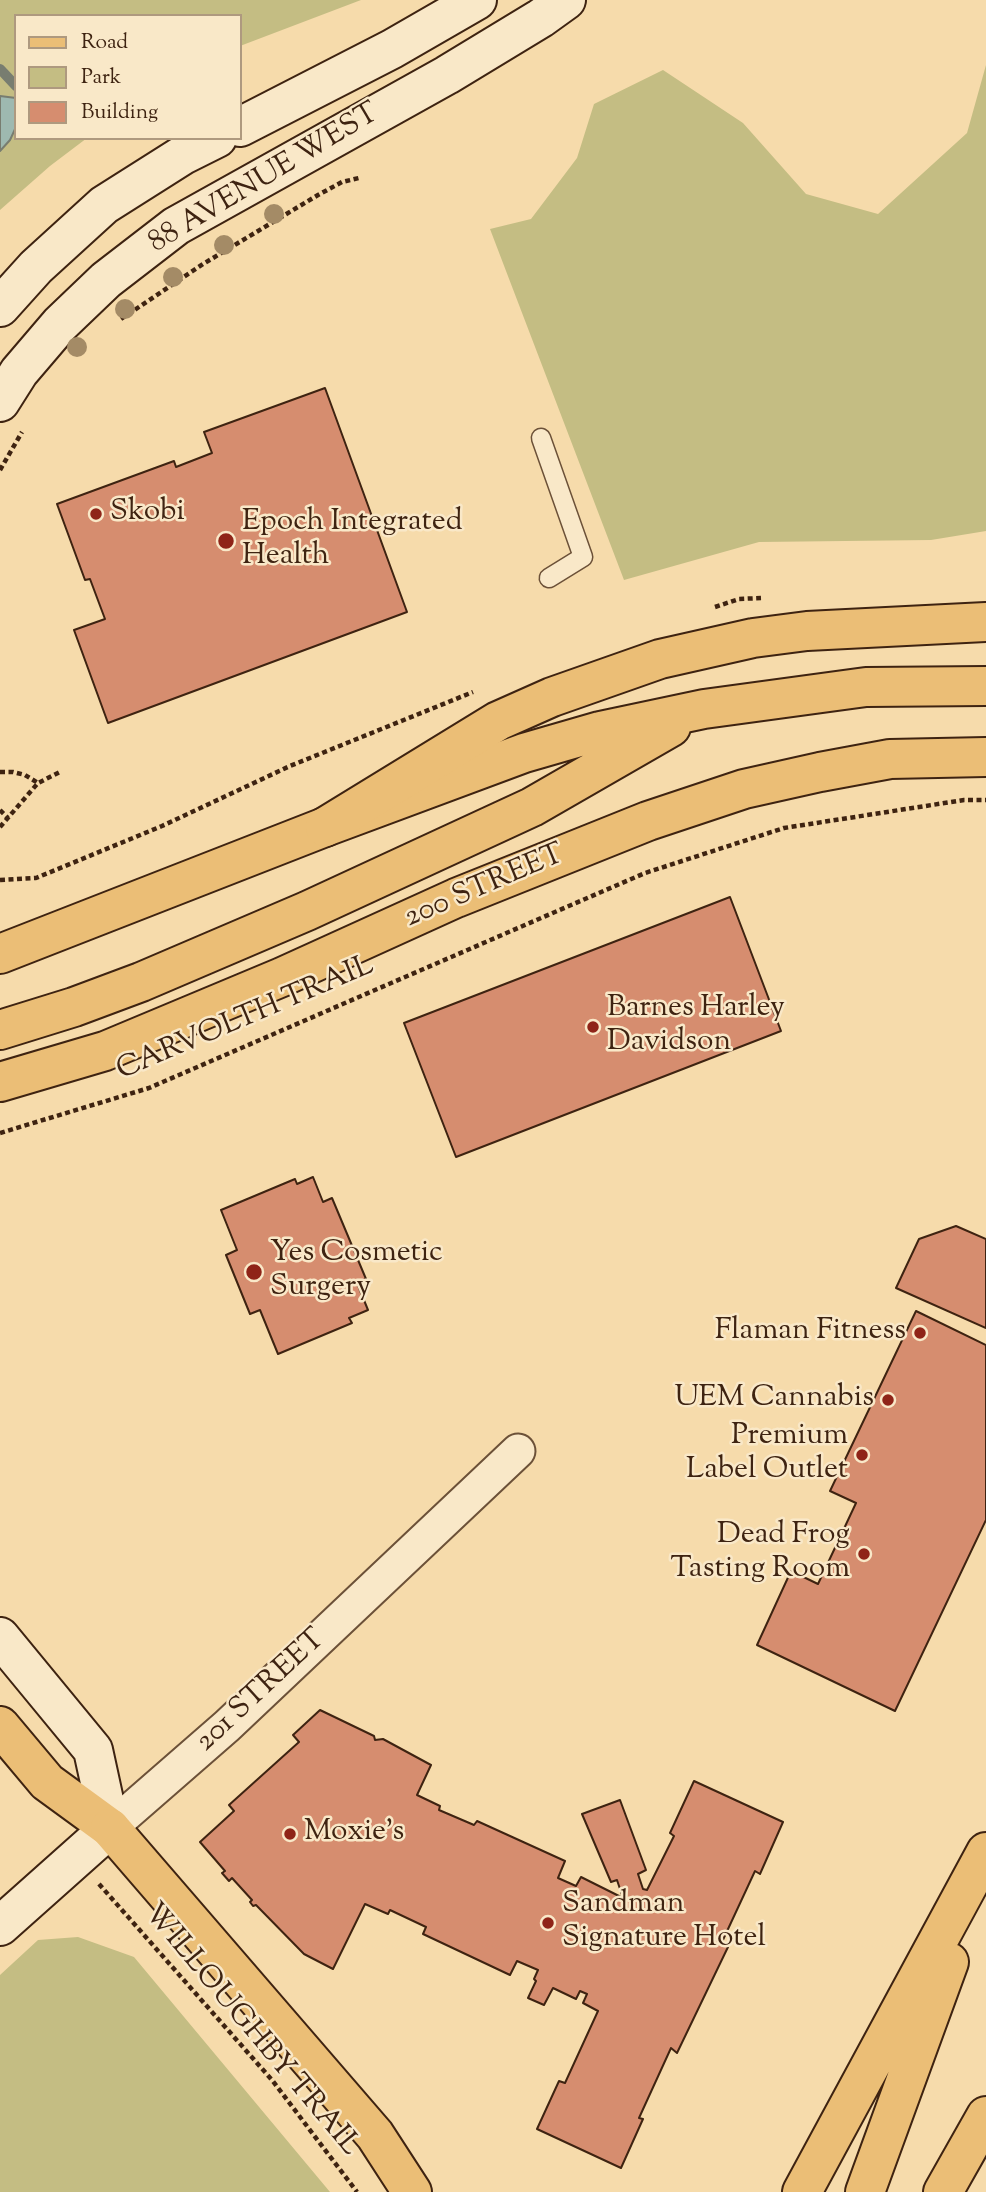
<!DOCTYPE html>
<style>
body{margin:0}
#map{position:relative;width:986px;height:2192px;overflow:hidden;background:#f6dbab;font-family:"Sorts Mill Goudy",serif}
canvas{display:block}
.legend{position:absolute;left:14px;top:14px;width:228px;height:126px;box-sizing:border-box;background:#f9e8c8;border:2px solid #ae997f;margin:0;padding:9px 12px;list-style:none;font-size:21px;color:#3e2311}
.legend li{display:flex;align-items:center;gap:14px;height:35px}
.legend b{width:35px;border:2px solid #ae997f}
</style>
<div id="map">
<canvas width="986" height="2192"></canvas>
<ul class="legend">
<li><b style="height:9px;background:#ebbe76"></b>Road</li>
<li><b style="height:19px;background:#c4bd83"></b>Park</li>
<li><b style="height:19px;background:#d68d6f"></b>Building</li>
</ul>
</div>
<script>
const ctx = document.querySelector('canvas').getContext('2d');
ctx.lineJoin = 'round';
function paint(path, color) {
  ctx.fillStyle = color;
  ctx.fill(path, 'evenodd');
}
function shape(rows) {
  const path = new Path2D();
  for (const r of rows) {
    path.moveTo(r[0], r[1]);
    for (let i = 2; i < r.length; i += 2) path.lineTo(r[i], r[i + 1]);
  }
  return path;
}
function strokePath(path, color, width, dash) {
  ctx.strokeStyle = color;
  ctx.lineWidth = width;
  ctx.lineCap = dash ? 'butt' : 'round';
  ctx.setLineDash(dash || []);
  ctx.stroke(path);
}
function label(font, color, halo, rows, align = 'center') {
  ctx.font = font + ' "Sorts Mill Goudy",serif';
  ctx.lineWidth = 5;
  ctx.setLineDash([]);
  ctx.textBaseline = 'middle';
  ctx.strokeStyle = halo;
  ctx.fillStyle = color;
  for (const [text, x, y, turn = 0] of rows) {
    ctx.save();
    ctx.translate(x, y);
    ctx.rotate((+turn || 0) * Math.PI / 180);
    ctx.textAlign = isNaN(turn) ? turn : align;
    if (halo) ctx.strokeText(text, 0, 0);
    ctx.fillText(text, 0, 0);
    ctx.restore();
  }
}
paint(shape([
 [0,0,361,0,240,46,240,16,16,16,16,98,0,96],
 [986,65,986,531,931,540,759,542,624,580,490,229,531,219,577,158,594,104,663,70,743,123,806,194,878,214,967,133],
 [16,128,16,138,87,138,50,166,0,210,0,151,10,140],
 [78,1937,134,1957,330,2192,0,2192,0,1975,38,1940]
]), '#c4bd83');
const water = shape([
 [0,96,16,98,16,127,10,140,0,151,0,96]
]);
paint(water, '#9eb9b0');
strokePath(water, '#787d70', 2);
strokePath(shape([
 [0,69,16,86]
]), '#787d70', 10);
const building = shape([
 [325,388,407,612,108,723,74,630,105,619,90,579,85,580,57,504,174,461,176,467,212,453,204,432,325,388],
 [730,897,781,1031,456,1157,404,1023,730,897],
 [313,1177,323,1202,332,1198,366,1279,357,1283,368,1310,349,1318,352,1323,278,1354,260,1310,250,1314,226,1255,237,1250,221,1210,295,1179,297,1184,313,1177],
 [956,1226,986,1239,986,1328,896,1288,919,1239,956,1226],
 [916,1311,986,1345,986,1520,895,1711,757,1645,791,1571,818,1584,856,1503,830,1491,916,1311],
 [320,1710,374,1736,375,1740,383,1739,431,1765,417,1795,440,1806,439,1810,474,1825,477,1821,565,1861,558,1878,576,1886,581,1877,623,1898,617,1880,611,1882,582,1814,620,1800,646,1870,638,1874,643,1889,647,1890,674,1836,670,1833,694,1781,783,1822,760,1874,755,1871,722,1942,728,1947,677,2053,671,2048,639,2118,643,2119,621,2168,537,2129,559,2081,565,2083,598,2011,583,2003,587,1994,580,1991,576,1999,553,1988,544,2005,528,1998,536,1981,534,1979,538,1970,517,1961,510,1975,423,1934,426,1927,390,1910,388,1914,365,1904,333,1969,304,1954,256,1905,253,1906,250,1902,252,1900,232,1878,229,1881,222,1873,225,1871,200,1842,234,1811,229,1805,299,1742,293,1735,320,1710]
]);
paint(building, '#d68d6f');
strokePath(building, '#3e2311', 2);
const lane = shape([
 [541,438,583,557,549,578]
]);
const street = shape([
 [110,1828,227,1726,518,1451]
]);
const secondary = shape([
 [240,127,392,49,477,0],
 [0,307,36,267,104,205,183,155,217,138],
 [0,402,19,372,60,324,106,280,176,226,447,75,541,18,566,0],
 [0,1637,93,1750,110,1828,0,1926]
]);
const primary = shape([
 [0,954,325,827,524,753,600,731,704,709,866,687,986,686],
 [0,1030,74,1007,141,982,307,911,532,807,671,727],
 [0,1082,105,1051,282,977,456,898,648,821,744,789,820,772,890,759,986,757],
 [0,1726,47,1782,110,1828]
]);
const highway = shape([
 [325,827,498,721,552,697,660,659,753,638,807,631,986,622],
 [110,1828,375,2135,412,2192],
 [802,2192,986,1852],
 [865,2192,949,1962],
 [943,2192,986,2116]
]);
strokePath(lane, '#6c5138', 21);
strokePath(street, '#6c5138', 37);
strokePath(secondary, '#3e2311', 42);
strokePath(primary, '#3e2311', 42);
strokePath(highway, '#3e2311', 42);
strokePath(shape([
 [121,319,203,264,318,195,342,182,359,178],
 [0,470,22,432],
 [715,607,739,599,761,598],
 [0,772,13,772,25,775,38,783],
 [0,810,8,818],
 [0,827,38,783,60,772],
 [0,880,36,878,162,826,290,766,473,692],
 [0,1133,149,1088,645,873,784,828,964,800,986,800],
 [99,1884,272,2080,357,2192]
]), '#3e2311', 4.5, [5, 3.5]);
strokePath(lane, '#f9e8c8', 18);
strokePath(street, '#f9e8c8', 33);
strokePath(secondary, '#f9e8c8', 38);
strokePath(primary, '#ebbe76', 38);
strokePath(highway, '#ebbe76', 38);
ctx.fillStyle = '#a48b66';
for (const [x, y] of [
 [274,214],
 [224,245],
 [173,277],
 [125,309],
 [77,347]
]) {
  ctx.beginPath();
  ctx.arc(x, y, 10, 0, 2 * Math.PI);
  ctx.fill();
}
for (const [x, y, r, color] of [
 [96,514,7,"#8f2418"],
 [226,541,9,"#8f2418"],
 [593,1027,7,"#8f2418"],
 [254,1272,9,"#8f2418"],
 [920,1333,7,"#8f2418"],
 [888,1400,7,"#8f2418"],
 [862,1455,7,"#8f2418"],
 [864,1554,7,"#8f2418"],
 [290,1834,7,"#8f2418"],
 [548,1923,7,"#8f2418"]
]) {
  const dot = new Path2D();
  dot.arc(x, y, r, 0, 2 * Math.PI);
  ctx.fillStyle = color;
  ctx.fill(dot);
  strokePath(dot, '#f9e8c8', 2.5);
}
label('30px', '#3e2311', '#f9e8c8', [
 ["88 AVENUE WEST",265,180,-31],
 ["200 STREET",485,888,-23],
 ["CARVOLTH TRAIL",246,1020,-23],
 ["201 STREET",262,1692,-43],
 ["WILLOUGHBY TRAIL",250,2031,50]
]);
label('30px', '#3e2311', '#f9e8c8', [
 ["Skobi",110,514],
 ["Epoch Integrated",242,524],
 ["Health",242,558],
 ["Barnes Harley",607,1010],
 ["Davidson",607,1044],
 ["Yes Cosmetic",270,1255],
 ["Surgery",270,1289],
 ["Flaman Fitness",906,1333,"right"],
 ["UEM Cannabis",874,1400,"right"],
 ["Premium",848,1438,"right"],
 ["Label Outlet",848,1472,"right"],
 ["Dead Frog",850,1537,"right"],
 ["Tasting Room",850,1571,"right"],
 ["Moxie's",304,1834],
 ["Sandman",562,1906],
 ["Signature Hotel",562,1940]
], 'left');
</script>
